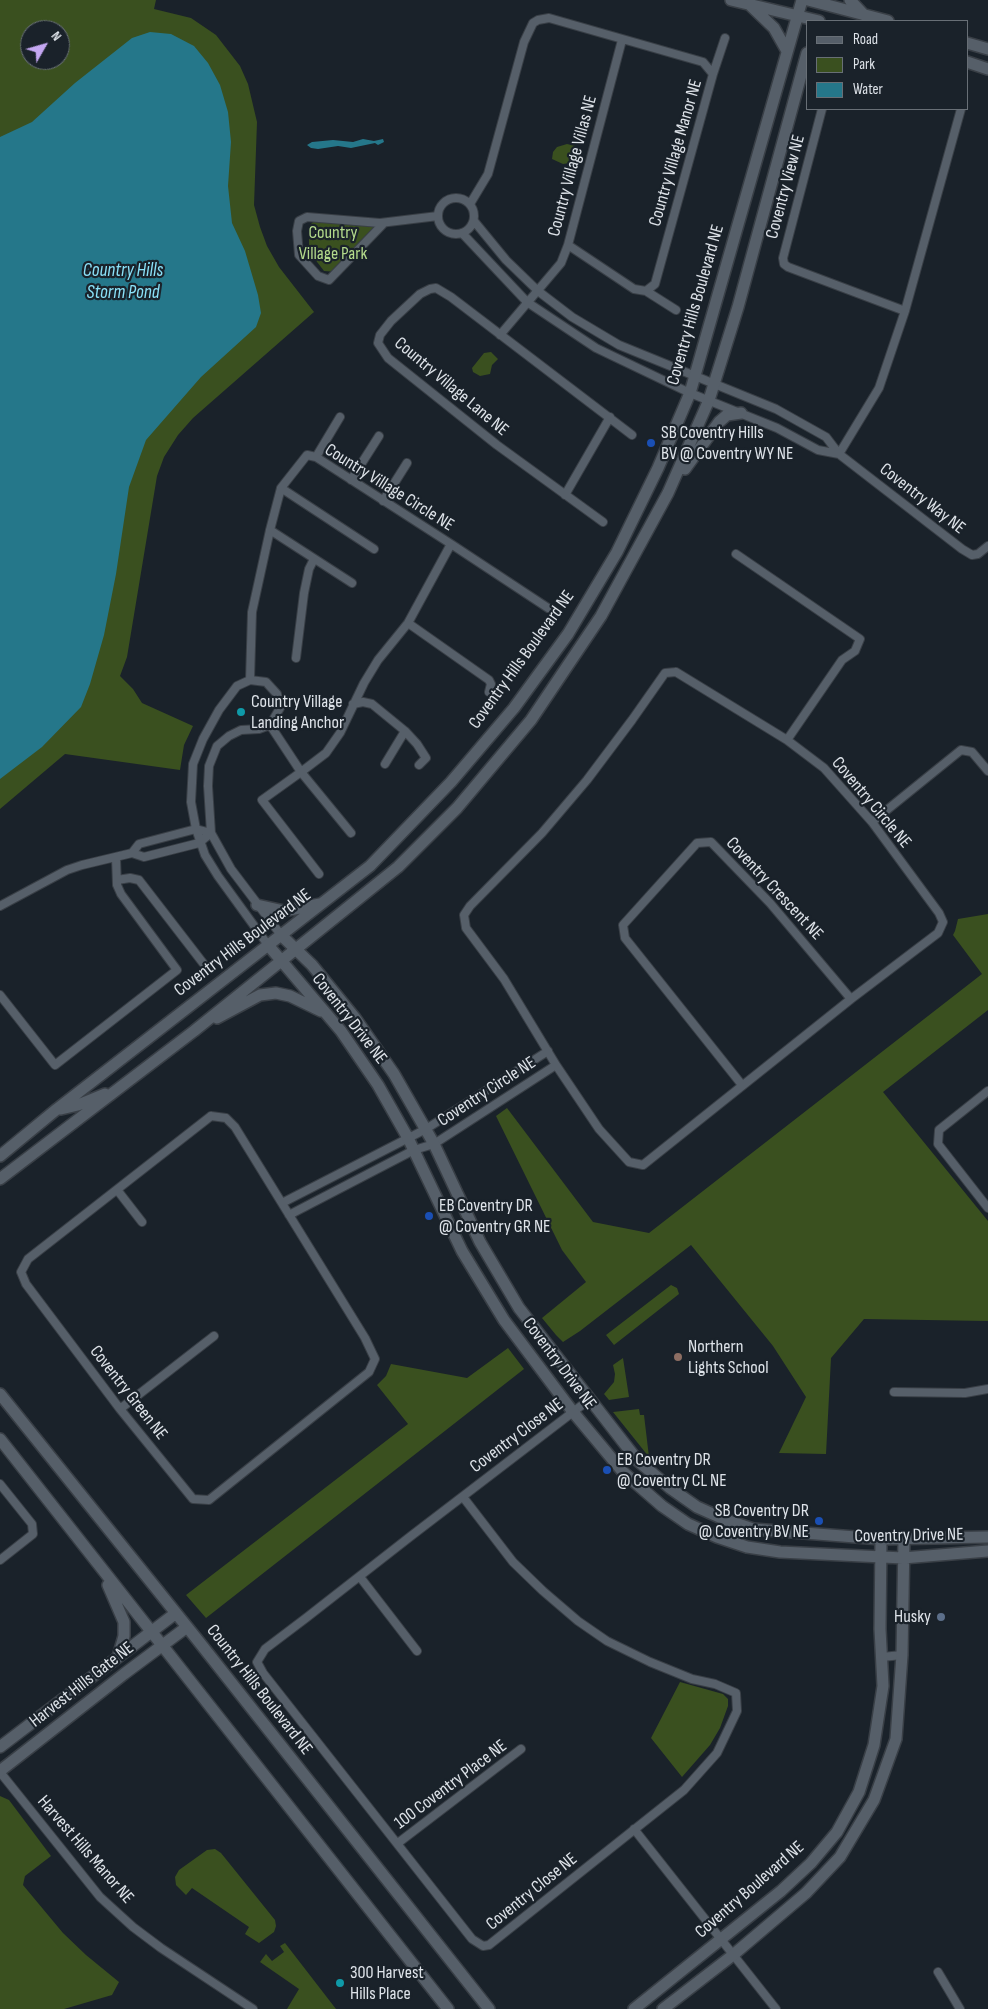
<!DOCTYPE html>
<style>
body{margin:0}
#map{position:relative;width:988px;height:2009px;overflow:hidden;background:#1a222a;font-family:"Sofia Sans Condensed",sans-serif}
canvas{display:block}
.legend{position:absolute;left:806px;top:20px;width:162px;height:90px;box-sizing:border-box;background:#1a222a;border:1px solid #686f76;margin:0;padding:6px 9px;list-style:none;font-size:15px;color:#dee3e9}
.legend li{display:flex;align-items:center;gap:10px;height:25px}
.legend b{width:25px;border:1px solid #686f76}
.north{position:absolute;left:20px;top:20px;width:50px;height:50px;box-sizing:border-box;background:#1a222a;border:1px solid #686f76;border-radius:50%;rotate:52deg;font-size:14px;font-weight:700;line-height:20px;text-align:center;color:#dee3e9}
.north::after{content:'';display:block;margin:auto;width:18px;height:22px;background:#c4a7f1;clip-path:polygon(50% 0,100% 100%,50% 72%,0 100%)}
</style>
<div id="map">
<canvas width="988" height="2009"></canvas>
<ul class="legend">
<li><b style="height:6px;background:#565f69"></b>Road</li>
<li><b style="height:14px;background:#3a501f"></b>Park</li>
<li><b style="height:14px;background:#25778a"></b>Water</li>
</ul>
<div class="north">N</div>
</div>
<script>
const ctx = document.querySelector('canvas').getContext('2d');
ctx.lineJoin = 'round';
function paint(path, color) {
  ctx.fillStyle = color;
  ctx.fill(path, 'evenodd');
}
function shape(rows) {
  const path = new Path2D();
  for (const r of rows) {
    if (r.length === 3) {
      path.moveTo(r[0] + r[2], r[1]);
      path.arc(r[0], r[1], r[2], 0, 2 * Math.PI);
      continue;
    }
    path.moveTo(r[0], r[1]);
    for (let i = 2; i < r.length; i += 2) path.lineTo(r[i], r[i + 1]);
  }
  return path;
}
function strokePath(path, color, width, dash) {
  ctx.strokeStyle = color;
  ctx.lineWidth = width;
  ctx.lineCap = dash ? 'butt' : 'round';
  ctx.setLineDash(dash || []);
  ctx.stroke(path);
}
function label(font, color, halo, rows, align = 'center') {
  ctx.font = font + ' "Sofia Sans Condensed",sans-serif';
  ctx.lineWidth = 4.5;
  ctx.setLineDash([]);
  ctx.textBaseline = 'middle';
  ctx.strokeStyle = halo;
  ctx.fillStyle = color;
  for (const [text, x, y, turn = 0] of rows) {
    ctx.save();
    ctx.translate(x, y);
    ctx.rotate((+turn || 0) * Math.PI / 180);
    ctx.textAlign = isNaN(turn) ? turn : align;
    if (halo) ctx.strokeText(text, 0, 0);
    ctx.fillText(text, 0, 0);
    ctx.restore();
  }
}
paint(shape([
 [0,0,156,0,154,9,191,18,216,35,240,66,248,84,257,122,254,205,260,227,267,246,279,267,314,312,193,418,178,435,164,457,157,476,127,657,120,676,133,689,142,703,193,726,184,745,180,770,65,754,0,809],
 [30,30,60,30,60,60,30,60],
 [567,144,576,146,576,162,563,164,552,159,553,152,557,147],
 [317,218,380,223,338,272,324,271,311,254,309,248,309,229,310,225],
 [491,352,498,359,492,365,490,374,480,376,473,372,472,368,484,353],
 [988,914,988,1010,883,1092,988,1221,988,1321,864,1319,831,1358,826,1454,779,1453,806,1397,773,1346,691,1245,580,1331,563,1342,556,1335,542,1318,586,1282,562,1250,496,1116,507,1108,593,1222,649,1233,982,974,953,935,955,931,958,919],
 [671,1285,677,1288,679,1294,614,1345,606,1335],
 [508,1348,524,1369,206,1618,186,1595,408,1424,377,1385,386,1376,391,1364,467,1378],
 [623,1358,629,1397,609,1400,604,1394,614,1382,615,1374,613,1365],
 [639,1409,640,1415,644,1415,649,1457,613,1412],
 [680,1682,723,1694,728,1699,728,1706,720,1728,710,1745,682,1777,651,1738],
 [0,1796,9,1800,51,1856,25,1876,23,1885,63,1933,86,1955,119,1982,112,1995,64,2009,0,2009],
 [215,1849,221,1853,275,1920,276,1926,274,1932,259,1943,245,1934,249,1927,192,1888,186,1895,176,1885,175,1877,179,1870,207,1850],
 [285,1943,336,2009,287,2009,299,1989,260,1962,266,1954,272,1961,284,1952,280,1946]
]), '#3a501f');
paint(shape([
 [150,32,171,34,194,46,208,63,220,85,228,112,231,142,228,186,232,223,245,251,258,295,261,313,256,327,201,377,146,440,129,487,116,574,104,635,90,684,81,707,42,747,0,779,0,137,32,122,75,83,132,38],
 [363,139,374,141,383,139,384,142,378,145,375,143,351,148,338,146,318,149,311,148,307,145,312,142,333,140,353,142]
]), '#25778a');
const street = shape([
 [713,74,725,38],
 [822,109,783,258,784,264,788,267,905,311],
 [456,216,18],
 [470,204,488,174,524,42,533,23,538,20,549,18,703,62,713,74,655,284,646,291],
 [474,221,506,260,538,291,572,317,619,345,776,409,826,437,839,454,962,549,972,555,978,554,988,546],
 [384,223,329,280,318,276,299,255,297,231,299,221,307,217,380,223,438,216],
 [462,233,527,302,596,348,690,393,777,428,818,450,839,454],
 [568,245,634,289,646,291,676,310],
 [500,335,561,263,568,245,622,40],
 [839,454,879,388,905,311,961,109],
 [316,457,340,417],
 [351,480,379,436],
 [281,488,374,549],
 [565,495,610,417],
 [383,501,407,463],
 [603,522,497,445,388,358,378,343,380,335,391,321,420,294,430,289,436,288,451,297,632,435],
 [270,530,352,583],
 [451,544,548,608],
 [736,554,860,639,855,651,842,660,787,740],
 [408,623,489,680,491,684,489,692],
 [296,658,304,593,309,569,314,559],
 [676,672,787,740,824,768,872,822,939,913,943,922,938,933,851,999,643,1165,629,1162,599,1129,556,1065,504,979,466,928,464,915,470,906,542,833,587,780,632,720,665,673,676,672],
 [250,680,252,612,270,530,281,488,307,455,316,457,451,544,408,623,378,660,364,683,340,733,326,753,301,772,270,725],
 [353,704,363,702,372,704,405,731,417,744,426,758,419,765],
 [385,764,405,731],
 [872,822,961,750,972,752,988,771],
 [132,853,139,844,196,829,211,833],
 [319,874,262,800,301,772,351,833],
 [117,880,130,878,139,880,203,963],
 [0,906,67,870,82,865,132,853,144,857,199,843,211,833],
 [268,945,218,876,205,855,196,829,191,802,193,764,203,739,219,710,237,686,250,680,266,682,277,694,280,708,270,725,259,729,241,730,229,736,217,746,209,766,208,786,211,833,231,869,281,935],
 [0,995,55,1065,177,970,121,894,117,885,116,858],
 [742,1085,625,938,623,925,697,843,711,842,770,903,851,999],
 [988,1091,939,1130,938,1144,988,1208],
 [211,1116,226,1118,235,1127,365,1338,375,1359,369,1372,209,1500,193,1499,120,1409,26,1284,21,1272,28,1259,211,1116],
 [118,1191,142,1222],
 [282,1203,426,1129,548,1051],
 [289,1215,414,1150,434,1144,556,1065],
 [894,1392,965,1393,988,1389],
 [120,1409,214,1336],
 [0,1484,32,1524,33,1534,0,1560],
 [463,1497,513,1562,543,1591,578,1621,607,1641,650,1662,692,1679,715,1684,736,1693,737,1711,717,1753,684,1790,489,1945,483,1946,472,1939,263,1673,257,1662,265,1649,306,1618,411,1536,590,1399],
 [360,1577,417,1651],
 [882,1657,902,1655],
 [0,1772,100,1897,133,1927,161,1948,253,2009],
 [634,1829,776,2009],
 [398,1843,521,1749],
 [938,1972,960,2009]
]);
const secondary = shape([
 [731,0,819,21],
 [808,0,888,21],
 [850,0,864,15],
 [751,6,774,28,787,51],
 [967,43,988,49],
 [967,62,988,69],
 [685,469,719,422,727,415,741,413],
 [257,905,284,911,320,904],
 [281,935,312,965,355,1018,394,1074,434,1144,480,1242,519,1308,638,1461,670,1488,697,1507,726,1520,753,1529,881,1539,988,1537],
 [268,945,341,1031,378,1085,408,1138,462,1251,504,1320,573,1412,623,1472,662,1506,688,1524,717,1537,747,1547,780,1552,903,1558,988,1551],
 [217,1018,260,995,276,993,290,996,321,1011],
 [61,1109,78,1105,105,1094],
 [0,1156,57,1109,370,866,451,782,514,708,568,634,617,552,658,468,690,393,802,0],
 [0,1179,194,1031,398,867,457,808,531,720,601,616,668,493,709,400,738,307,807,53],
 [0,1394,196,1638,489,2009],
 [0,1439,448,2009],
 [108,1585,124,1622,124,1636,118,1657],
 [0,1747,176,1613],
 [0,1771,124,1674,187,1627],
 [634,2009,781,1891,811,1863,837,1832,859,1792,874,1745,883,1686,880,1629,881,1539],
 [663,2009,733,1955,806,1893,840,1857,874,1800,896,1739,902,1655,904,1539]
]);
strokePath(street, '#393f46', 10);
strokePath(secondary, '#393f46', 14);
strokePath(street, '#565f69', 8);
strokePath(secondary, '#565f69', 11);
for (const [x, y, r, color] of [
 [651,443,5,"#1a4fb4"],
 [241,712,5,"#0f9aa8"],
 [429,1216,5,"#1a4fb4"],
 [678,1357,5,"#8d6e63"],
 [607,1470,5,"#1a4fb4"],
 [819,1521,5,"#1a4fb4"],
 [941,1617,5,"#5c6f8a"],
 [340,1983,5,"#0f9aa8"]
]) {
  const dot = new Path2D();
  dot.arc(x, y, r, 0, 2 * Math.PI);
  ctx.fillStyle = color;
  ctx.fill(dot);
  strokePath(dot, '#1a222a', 2);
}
label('18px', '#dee3e9', '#1a222a', [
 ["Country Village Manor NE",676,153,-74],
 ["Country Village Villas NE",573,166,-75],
 ["Coventry View NE",786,187,-75],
 ["Coventry Hills Boulevard NE",696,305,-74],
 ["Country Village Lane NE",451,387,40],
 ["Country Village Circle NE",389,488,32],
 ["Coventry Way NE",922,499,38],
 ["Coventry Hills Boulevard NE",522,660,-54],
 ["Coventry Circle NE",871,803,50],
 ["Coventry Crescent NE",774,889,47],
 ["Coventry Hills Boulevard NE",243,943,-37],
 ["Coventry Drive NE",349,1019,52],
 ["Coventry Circle NE",487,1092,-33],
 ["Coventry Drive NE",559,1364,53],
 ["Coventry Green NE",128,1393,52],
 ["Coventry Close NE",517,1436,-37],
 ["Coventry Drive NE",909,1536,-1],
 ["Harvest Hills Gate NE",82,1685,-38],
 ["Country Hills Boulevard NE",259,1690,52],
 ["100 Coventry Place NE",451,1785,-37],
 ["Harvest Hills Manor NE",85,1850,49],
 ["Coventry Boulevard NE",750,1890,-41],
 ["Coventry Close NE",532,1892,-39]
]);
label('18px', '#b3da8b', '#1a222a', [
 ["Country",333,233],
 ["Village Park",333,254]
]);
label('18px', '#dee3e9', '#1a222a', [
 ["SB Coventry Hills",661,433],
 ["BV @ Coventry WY NE",661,454],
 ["Country Village",251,702],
 ["Landing Anchor",251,723],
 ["EB Coventry DR",439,1206],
 ["@ Coventry GR NE",439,1227],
 ["Northern",688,1347],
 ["Lights School",688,1368],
 ["EB Coventry DR",617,1460],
 ["@ Coventry CL NE",617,1481],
 ["SB Coventry DR",809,1511,"right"],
 ["@ Coventry BV NE",809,1532,"right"],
 ["Husky",931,1617,"right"],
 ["300 Harvest",350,1973],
 ["Hills Place",350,1994]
], 'left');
label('italic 19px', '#8be2f9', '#1a222a', [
 ["Country Hills",123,271],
 ["Storm Pond",123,293]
]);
</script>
